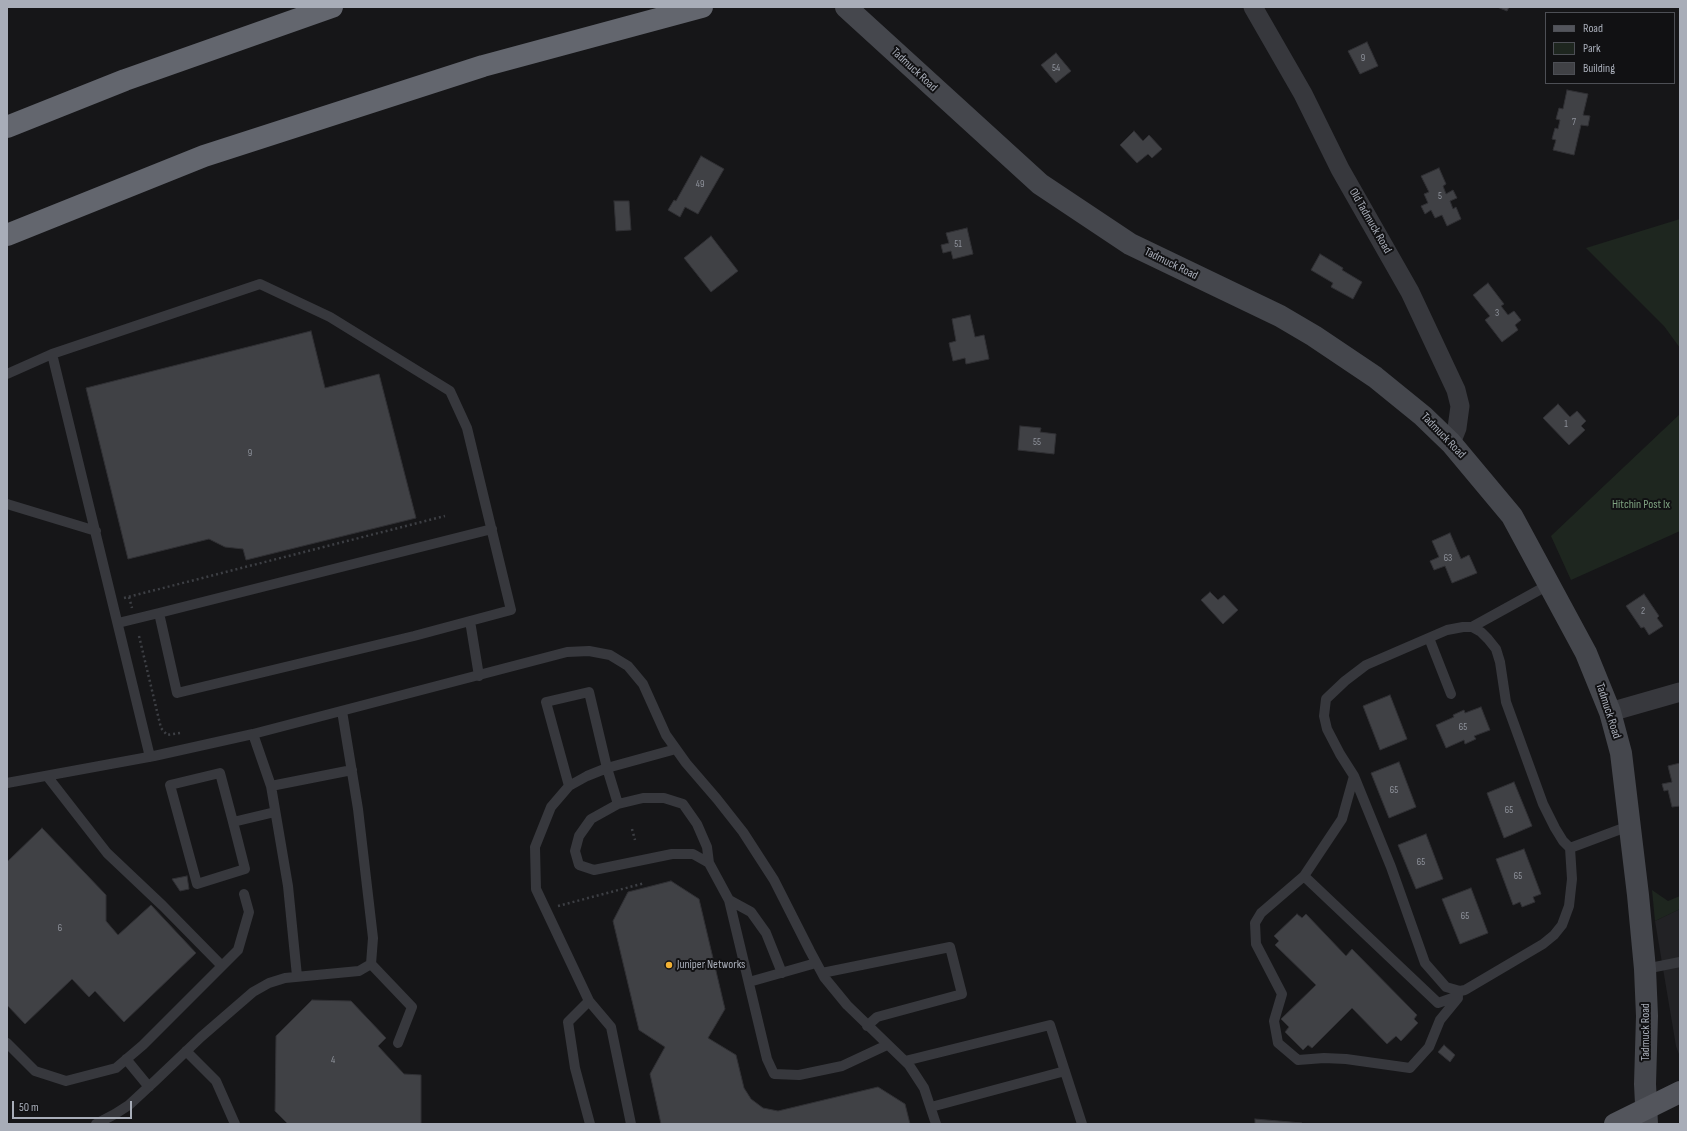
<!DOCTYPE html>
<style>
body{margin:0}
#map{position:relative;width:1687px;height:1131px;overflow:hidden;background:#161618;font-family:"Sofia Sans Condensed",sans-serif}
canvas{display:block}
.frame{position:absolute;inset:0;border:8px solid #a8adb8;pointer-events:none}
.legend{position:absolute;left:1545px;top:12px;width:130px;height:72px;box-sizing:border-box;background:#111113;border:1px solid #4d4f55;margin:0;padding:5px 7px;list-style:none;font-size:12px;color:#a8adb8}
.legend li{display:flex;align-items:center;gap:8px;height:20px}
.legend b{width:20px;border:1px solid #4d4f55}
.scale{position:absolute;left:12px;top:1101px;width:120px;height:18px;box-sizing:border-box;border:2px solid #a8adb8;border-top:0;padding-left:5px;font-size:12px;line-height:14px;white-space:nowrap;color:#a8adb8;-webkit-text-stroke:3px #111113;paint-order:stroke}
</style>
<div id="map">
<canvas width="1687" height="1131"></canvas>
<div class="frame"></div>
<ul class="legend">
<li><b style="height:5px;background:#53555c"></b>Road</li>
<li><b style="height:11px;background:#1e261f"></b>Park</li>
<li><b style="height:11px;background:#404145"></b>Building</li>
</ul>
<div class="scale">50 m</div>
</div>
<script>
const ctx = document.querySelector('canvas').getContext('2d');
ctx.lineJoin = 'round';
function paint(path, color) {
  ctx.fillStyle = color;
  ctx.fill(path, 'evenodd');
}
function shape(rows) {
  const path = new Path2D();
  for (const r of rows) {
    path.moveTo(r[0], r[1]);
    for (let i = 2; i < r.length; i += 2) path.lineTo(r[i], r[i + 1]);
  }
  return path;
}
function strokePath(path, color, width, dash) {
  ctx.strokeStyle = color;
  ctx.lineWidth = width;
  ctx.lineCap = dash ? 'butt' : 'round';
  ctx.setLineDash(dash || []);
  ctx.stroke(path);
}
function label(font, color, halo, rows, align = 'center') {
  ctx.font = font + ' "Sofia Sans Condensed",sans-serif';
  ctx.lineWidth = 4;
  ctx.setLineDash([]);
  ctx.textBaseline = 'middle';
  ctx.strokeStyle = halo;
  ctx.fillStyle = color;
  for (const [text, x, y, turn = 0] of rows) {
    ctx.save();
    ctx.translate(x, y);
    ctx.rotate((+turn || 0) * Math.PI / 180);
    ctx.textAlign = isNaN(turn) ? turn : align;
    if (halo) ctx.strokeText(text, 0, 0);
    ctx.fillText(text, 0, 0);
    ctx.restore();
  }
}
paint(shape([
 [1680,909,1680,1057,1676,1046,1655,921]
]), '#222225');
paint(shape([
 [1680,219,1680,348,1664,326,1586,248],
 [1680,414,1680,531,1571,580,1551,536],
 [1652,890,1668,901,1680,896,1680,909,1655,921]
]), '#1e261f');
const building = shape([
 [1497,7,1509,7,1507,11,1497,7],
 [1367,42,1378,66,1360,74,1348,51,1367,42],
 [1056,53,1071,71,1056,83,1041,65,1056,53],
 [1567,90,1588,94,1583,115,1590,116,1588,126,1581,125,1574,155,1553,150,1556,140,1552,139,1555,128,1558,129,1560,120,1556,119,1559,108,1563,109,1567,90],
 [1134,131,1143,141,1149,135,1162,149,1152,158,1148,154,1137,163,1120,145,1134,131],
 [701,156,724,169,698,214,685,207,680,217,668,210,674,200,676,201,701,156],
 [1439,168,1446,184,1443,186,1446,194,1453,190,1457,198,1450,201,1453,209,1456,207,1461,219,1447,226,1442,215,1435,218,1431,210,1425,214,1421,206,1428,203,1424,194,1429,192,1421,176,1439,168],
 [614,201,629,201,631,230,616,231,614,201],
 [967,228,973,254,953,259,951,251,943,253,941,245,949,243,946,233,967,228],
 [711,236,738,271,711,292,684,258,711,236],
 [1320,254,1343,268,1342,270,1362,282,1353,299,1331,287,1333,283,1311,270,1320,254],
 [1488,283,1504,304,1501,306,1508,315,1514,311,1521,320,1515,325,1518,330,1502,342,1485,320,1490,316,1473,295,1488,283],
 [970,315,975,337,984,335,989,359,966,364,965,358,953,361,949,343,956,341,952,319,970,315],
 [311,331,325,388,379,374,416,518,246,560,243,549,225,547,209,539,128,559,86,388,311,331],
 [1558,404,1570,417,1577,411,1586,421,1581,426,1585,430,1569,445,1543,418,1558,404],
 [1020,426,1041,428,1040,432,1056,434,1054,454,1018,450,1020,426],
 [1450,533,1461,559,1469,555,1477,573,1452,583,1445,566,1434,570,1430,561,1439,557,1432,541,1450,533],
 [1210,592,1218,600,1224,595,1238,610,1223,624,1201,600,1210,592],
 [1644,594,1659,616,1657,618,1663,626,1649,635,1644,627,1641,628,1626,606,1644,594],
 [1390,695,1407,739,1380,750,1363,706,1390,695],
 [1481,707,1490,730,1474,736,1476,739,1465,744,1464,740,1446,748,1436,725,1454,717,1453,715,1464,710,1465,713,1481,707],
 [1399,762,1416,807,1389,818,1371,773,1399,762],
 [1680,763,1680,806,1672,807,1668,790,1664,791,1662,784,1672,782,1668,766,1680,763],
 [1514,782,1532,826,1504,838,1487,793,1514,782],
 [42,828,106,895,106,921,118,935,151,905,196,953,124,1022,95,991,89,997,72,979,25,1024,7,1005,7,862,42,828],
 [1426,834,1443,879,1416,889,1398,845,1426,834],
 [1524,849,1541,894,1533,897,1535,902,1522,907,1520,902,1513,905,1496,859,1524,849],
 [187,876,189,889,180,891,172,879,187,876],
 [671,881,699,899,725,1009,708,1038,736,1055,744,1088,751,1099,763,1108,778,1111,878,1087,905,1104,910,1124,661,1124,650,1074,665,1047,639,1030,613,921,628,892,671,881],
 [1471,888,1488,933,1460,944,1442,899,1471,888],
 [1297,914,1302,918,1306,914,1346,956,1352,949,1417,1015,1414,1019,1418,1023,1401,1041,1396,1036,1387,1044,1352,1008,1312,1048,1308,1045,1303,1050,1285,1032,1289,1027,1281,1019,1316,985,1275,945,1279,941,1274,936,1297,914],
 [312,1000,351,1001,386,1038,378,1046,404,1074,421,1075,421,1124,288,1124,275,1111,276,1036,312,1000],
 [1444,1045,1455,1055,1450,1062,1438,1052,1444,1045],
 [1255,1119,1302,1123,1302,1124,1255,1124,1255,1119]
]);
paint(building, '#404145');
strokePath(building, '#303034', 1);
strokePath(shape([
 [129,597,132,608],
 [124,598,445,516],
 [139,636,161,728,167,735,180,733],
 [632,829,635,840],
 [558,906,645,883]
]), '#3d3f44', 2.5, [2, 3]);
strokePath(shape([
 [7,374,52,354],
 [7,504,96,531],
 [159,613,492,529],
 [470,621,479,676],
 [118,623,159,613,177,693,414,636,511,610,467,428,450,391,330,317,260,284,52,354,150,757],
 [1472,627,1550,584],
 [1429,638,1451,694],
 [253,734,271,786,288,886,297,976],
 [47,776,107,853,163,906,222,966],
 [1354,776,1342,819,1304,876,1261,913,1255,923,1256,944,1282,994,1274,1021,1278,1043,1298,1060,1324,1058,1346,1059,1410,1068,1429,1047,1440,1020,1458,998],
 [7,783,154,756,253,734,567,652,589,651,610,655,628,666,643,684,666,735,686,763,717,799,743,832,774,880,810,951,824,977,847,1005,909,1065,924,1088,936,1124],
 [271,786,352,770],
 [569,786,546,702,589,692,607,768,618,804,591,819,579,836,575,851,579,865,594,870,672,854,693,854,709,863,729,900,767,1059,774,1074,799,1075,842,1066,887,1045],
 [618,804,643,798,664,798,683,804,697,824,707,847,709,863],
 [233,822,220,773,170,785,197,884,245,869,233,822,275,812],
 [1570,848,1572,879,1569,906,1562,925,1554,935,1543,944,1465,990,1460,991,1446,987,1425,963,1391,867,1354,776,1340,754,1327,729,1324,716,1326,699,1345,681,1366,665,1447,630,1463,627,1472,627,1481,632,1488,639,1496,649,1500,662,1506,702,1543,804,1555,828,1563,841,1570,848,1629,826],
 [1304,876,1438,1003,1458,996],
 [729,900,751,912,766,933,782,973],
 [371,964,412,1007,398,1043],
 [1645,969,1680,962],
 [822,973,950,947,962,994,877,1017,867,1026],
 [749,982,816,963],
 [589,1001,568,1022,575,1068,590,1124],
 [7,1043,35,1071,66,1081,116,1068,143,1045,238,950,249,912,244,894],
 [186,1051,216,1081,235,1124],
 [126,1059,149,1087],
 [905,1061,1050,1025,1082,1124],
 [931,1107,1065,1071],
 [96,1124,115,1114,129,1105,156,1080,201,1037,253,992,269,983,285,978,359,971,371,964,373,938,358,809,342,711],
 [631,1124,611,1027,589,1001,536,889,535,847,551,807,569,786,587,776,607,768,676,749]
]), '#37383d', 10);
strokePath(shape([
 [1253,7,1303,94,1340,169,1410,292,1456,390,1460,406,1457,428,1451,443],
 [1610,712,1680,692]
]), '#37383d', 19);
strokePath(shape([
 [846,7,1040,184,1130,244,1280,316,1314,336,1375,377,1423,416,1451,443,1512,516,1586,653,1610,712,1621,753,1638,895,1645,969,1647,1016,1645,1084,1647,1124]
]), '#45474d', 22);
strokePath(shape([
 [1615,1124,1680,1092]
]), '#53555c', 22);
strokePath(shape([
 [7,127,125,80,332,7],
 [7,235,204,156,483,66,702,7]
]), '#63666e', 22);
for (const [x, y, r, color] of [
 [669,965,4,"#f2b134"]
]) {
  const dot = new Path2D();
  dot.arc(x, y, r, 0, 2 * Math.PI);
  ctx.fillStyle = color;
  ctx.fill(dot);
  strokePath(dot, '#111113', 1.5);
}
label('10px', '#8e929b', null, [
 ["9",1363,58],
 ["54",1056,68],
 ["7",1574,122],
 ["49",700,184],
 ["5",1440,196],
 ["51",958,244],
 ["3",1497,313],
 ["1",1566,424],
 ["55",1037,442],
 ["9",250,453],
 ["63",1448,558],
 ["2",1643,611],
 ["65",1463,727],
 ["65",1394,790],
 ["65",1509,810],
 ["65",1421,862],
 ["65",1518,876],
 ["65",1465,916],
 ["6",60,928],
 ["4",333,1060]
]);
label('12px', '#a8adb8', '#111113', [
 ["Tadmuck Road",914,70,43],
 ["Old Tadmuck Road",1370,221,60],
 ["Tadmuck Road",1171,264,26],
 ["Tadmuck Road",1443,436,46],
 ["Tadmuck Road",1608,711,72],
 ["Tadmuck Road",1646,1032,-90]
]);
label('12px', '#7fa381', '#111113', [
 ["Hitchin Post Ix",1641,505]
]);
label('12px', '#a8adb8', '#111113', [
 ["Juniper Networks",677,965]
], 'left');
</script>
